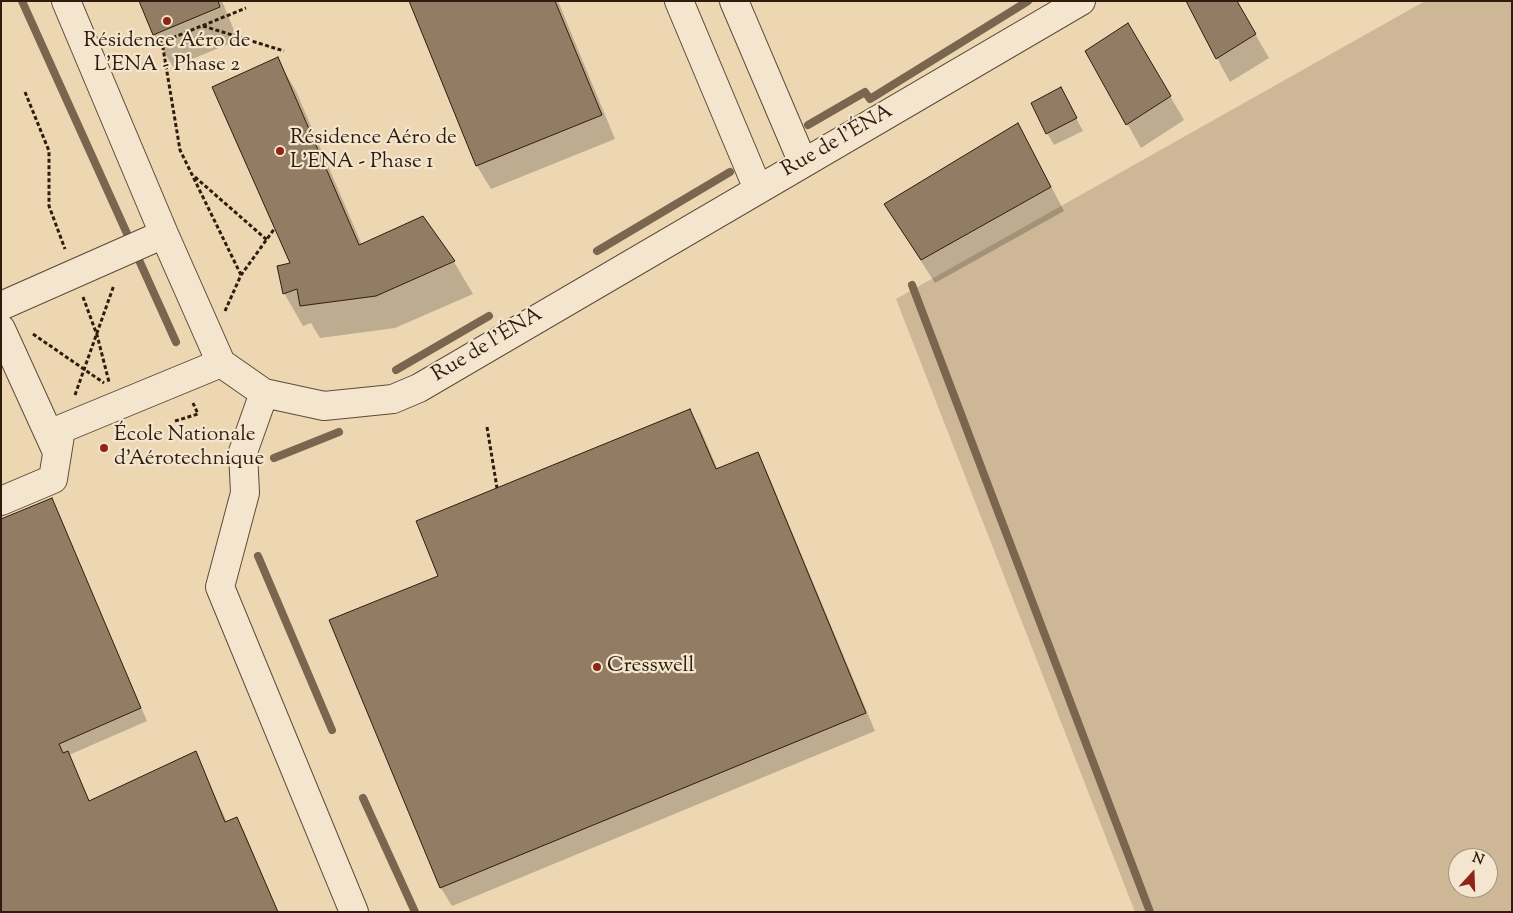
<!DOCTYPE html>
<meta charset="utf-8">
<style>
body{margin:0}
#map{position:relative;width:1513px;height:913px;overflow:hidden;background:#edd7b3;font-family:"Sorts Mill Goudy",serif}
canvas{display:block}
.frame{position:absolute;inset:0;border:2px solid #2f1c0e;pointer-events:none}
.north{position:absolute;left:1448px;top:848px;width:50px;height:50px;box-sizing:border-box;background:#f3e5ce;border:1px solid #a59581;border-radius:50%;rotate:20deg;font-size:14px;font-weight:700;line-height:20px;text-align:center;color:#2f1c0e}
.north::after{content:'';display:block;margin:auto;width:18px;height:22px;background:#8f2418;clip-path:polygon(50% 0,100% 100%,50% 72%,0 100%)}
</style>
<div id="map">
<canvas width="1513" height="913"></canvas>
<div class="frame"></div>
<div class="north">N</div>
</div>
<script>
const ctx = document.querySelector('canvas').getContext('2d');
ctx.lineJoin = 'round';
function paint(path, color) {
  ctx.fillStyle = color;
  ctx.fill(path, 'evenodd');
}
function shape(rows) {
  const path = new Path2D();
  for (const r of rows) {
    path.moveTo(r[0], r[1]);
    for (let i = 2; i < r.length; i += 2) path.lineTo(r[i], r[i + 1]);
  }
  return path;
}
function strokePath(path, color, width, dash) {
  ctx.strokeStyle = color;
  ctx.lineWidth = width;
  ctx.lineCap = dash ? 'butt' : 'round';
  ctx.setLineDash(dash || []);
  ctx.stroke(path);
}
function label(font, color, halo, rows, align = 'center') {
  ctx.font = font + ' "Sorts Mill Goudy",serif';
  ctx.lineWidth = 4.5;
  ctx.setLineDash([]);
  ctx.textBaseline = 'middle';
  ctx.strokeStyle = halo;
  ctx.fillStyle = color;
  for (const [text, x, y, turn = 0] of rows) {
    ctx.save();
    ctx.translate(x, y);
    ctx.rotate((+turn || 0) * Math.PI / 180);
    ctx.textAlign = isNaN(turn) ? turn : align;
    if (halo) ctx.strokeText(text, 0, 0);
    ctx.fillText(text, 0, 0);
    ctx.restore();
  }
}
paint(shape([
 [1425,1,1512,1,1512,912,1135,912,896,299],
 [1458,858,1488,858,1488,888,1458,888]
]), '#cdb797');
paint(shape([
 [140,1,222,1,238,40,173,67,154,35],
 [410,1,558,1,615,139,491,189,477,166],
 [1236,1,1269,58,1230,82,1217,58],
 [1086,51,1170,96,1184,120,1141,148],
 [277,59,296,91,362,245,423,217,454,262,473,294,395,328,320,338,311,323,303,326,284,293,292,264],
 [1067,101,1083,131,1054,145,1047,133],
 [1031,148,1064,211,935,283,885,205],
 [690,410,700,428,718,470,757,454,767,472,875,731,452,906,441,888,331,621,440,576],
 [51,499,147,721,69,755,90,802,195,753,227,822,237,819,244,831,278,912,1,912]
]), '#0003');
strokePath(shape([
 [22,1,176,342],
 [808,125,865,92,870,99,1028,1],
 [597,251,730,172],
 [912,285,1150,912],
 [396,370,489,316],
 [274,458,339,432],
 [258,556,332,730],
 [363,798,415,912]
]), '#7a664f', 8);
const building = shape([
 [139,1,218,1,220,7,153,35,139,1],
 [409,1,555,1,602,115,476,166,409,1],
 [1186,1,1237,1,1256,34,1216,59,1186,1],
 [1128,23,1171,96,1126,125,1085,51,1128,23],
 [278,57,359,245,423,216,455,261,376,296,300,306,297,289,283,294,277,266,290,263,212,87,278,57],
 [1061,87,1077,118,1046,134,1031,103,1061,87],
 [1018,123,1051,187,921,260,884,204,1018,123],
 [690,409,716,469,758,452,866,713,440,888,329,620,438,576,416,521,690,409],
 [52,498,141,708,59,744,63,753,68,751,89,801,196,751,225,822,237,817,278,912,1,912,1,519,52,498]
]);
paint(building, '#927d64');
strokePath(building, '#2f1c0e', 1);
const minor = shape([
 [66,1,164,234,221,363,264,393,324,406,393,399,419,388,1081,1],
 [679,1,758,189],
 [734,1,803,163],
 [1,306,164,234],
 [1,329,57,452],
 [264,393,243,452,245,493,220,587,354,912],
 [1,501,53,479,61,429,221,363]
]);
strokePath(minor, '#5e4b37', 30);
strokePath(shape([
 [203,26,284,51],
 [25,92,49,151,49,206,65,249],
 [195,177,267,240],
 [241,275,180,150,162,42,246,8],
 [83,297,97,335,109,382],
 [225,311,241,275,275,228],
 [33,334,104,383],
 [75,395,114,285],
 [175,421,198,414,193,403],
 [487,427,497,488]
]), '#2f1c0e', 3, [4, 2.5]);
strokePath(minor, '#f3e5ce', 28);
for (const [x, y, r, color] of [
 [167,21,5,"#8f2418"],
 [280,151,5,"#8f2418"],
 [104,448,5,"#8f2418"],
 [597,667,5,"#8f2418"]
]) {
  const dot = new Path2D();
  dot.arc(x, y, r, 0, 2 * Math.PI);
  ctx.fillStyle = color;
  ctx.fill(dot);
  strokePath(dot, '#f3e5ce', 2);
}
label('21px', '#2f1c0e', '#f3e5ce', [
 ["Résidence Aéro de",167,42,"center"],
 ["L'ENA - Phase 2",167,66,"center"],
 ["Résidence Aéro de",290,139],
 ["L'ENA - Phase 1",290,163],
 ["École Nationale",114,436],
 ["d'Aérotechnique",114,460],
 ["Cresswell",607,667]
], 'left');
label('21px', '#2f1c0e', '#f3e5ce', [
 ["Rue de l'ÉNA",838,142,-30],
 ["Rue de l'ÉNA",488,346,-31]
]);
</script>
